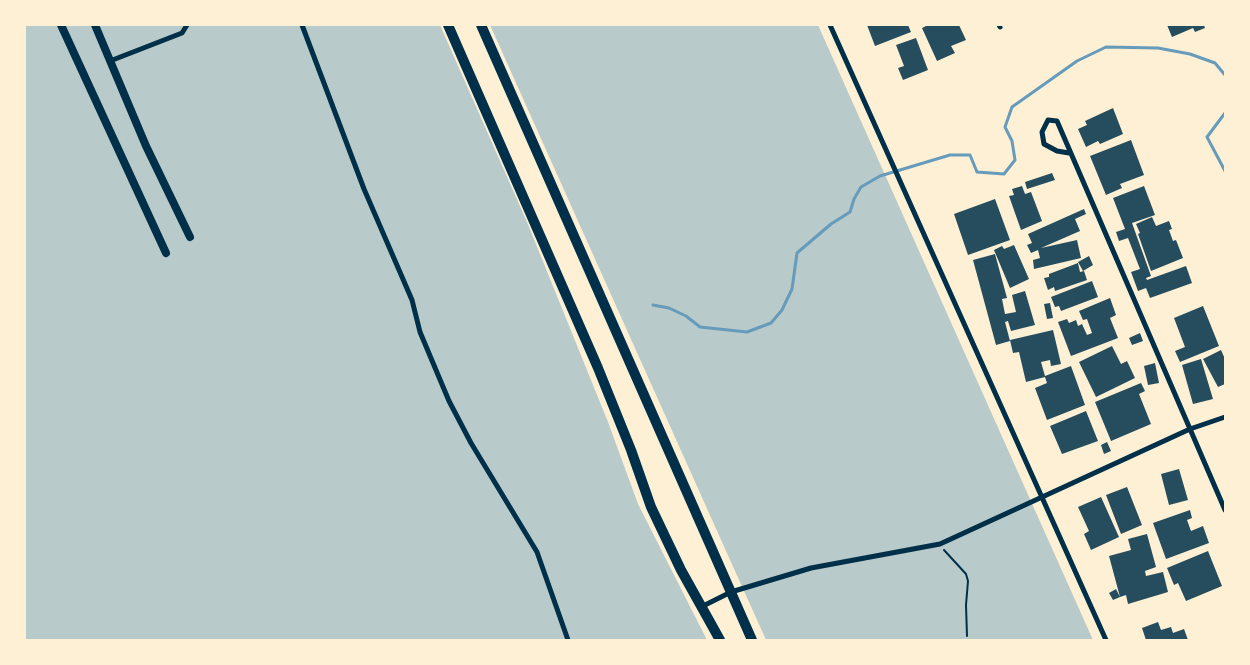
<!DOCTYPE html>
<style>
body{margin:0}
#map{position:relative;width:1250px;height:665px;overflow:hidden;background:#fdf0d5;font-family:"Fira Sans",sans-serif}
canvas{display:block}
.frame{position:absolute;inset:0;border:26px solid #fdf0d5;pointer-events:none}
</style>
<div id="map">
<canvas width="1250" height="665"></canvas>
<div class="frame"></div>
</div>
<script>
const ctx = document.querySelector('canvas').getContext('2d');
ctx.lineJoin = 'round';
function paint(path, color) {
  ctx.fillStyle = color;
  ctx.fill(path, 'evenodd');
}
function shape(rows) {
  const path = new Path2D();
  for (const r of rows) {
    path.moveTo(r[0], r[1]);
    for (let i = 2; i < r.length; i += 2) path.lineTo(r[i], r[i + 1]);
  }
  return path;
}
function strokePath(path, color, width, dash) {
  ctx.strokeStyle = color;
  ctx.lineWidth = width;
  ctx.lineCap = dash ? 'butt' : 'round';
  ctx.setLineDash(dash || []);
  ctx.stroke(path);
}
paint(shape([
 [25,25,440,25,527,222,608,422,638,504,707,640,25,640],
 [490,25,818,25,1093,640,766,640]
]), '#b9caca');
strokePath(shape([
 [1225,113,1207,137,1225,171],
 [653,305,669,308,686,316,700,327,747,332,771,323,782,310,792,289,797,253,831,224,850,212,854,199,861,187,880,176,950,155,970,155,977,172,1004,174,1015,160,1012,141,1005,127,1012,107,1077,61,1106,47,1158,48,1190,54,1215,63,1225,75]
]), '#669bbc', 3);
paint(shape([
 [867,25,908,25,911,32,875,46],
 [928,25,959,25,966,40,951,46,955,53,937,61,922,28],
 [1167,25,1204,25,1205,28,1195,32,1193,28,1172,37],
 [916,38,928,70,903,80,898,68,904,66,896,45],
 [1113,108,1123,134,1100,144,1098,141,1086,147,1078,129,1087,125,1085,121],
 [1131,140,1144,175,1120,184,1122,188,1106,195,1090,156],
 [1052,173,1055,180,1027,189,1025,182],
 [1022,186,1025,194,1031,192,1042,221,1021,230,1009,196,1014,195,1012,189],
 [1144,186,1155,215,1132,223,1151,276,1146,278,1147,280,1186,266,1192,283,1150,298,1146,288,1138,291,1131,272,1140,269,1128,238,1119,241,1116,232,1125,229,1113,198],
 [995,199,1010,240,968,255,954,214],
 [1084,209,1086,214,1075,219,1080,231,1041,248,1077,240,1081,258,1034,269,1033,260,1040,258,1038,250,1031,253,1027,245,1032,243,1028,234],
 [1152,217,1156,226,1169,221,1172,229,1169,230,1173,241,1176,240,1183,258,1151,271,1138,234,1140,233,1136,224],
 [1014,245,1029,279,1010,288,994,250,1002,246,1004,249],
 [995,254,1007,298,1002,299,1005,314,1016,312,1012,295,1025,291,1035,325,1011,331,1008,321,1005,322,1010,341,996,345,973,260],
 [1089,256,1093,265,1083,271,1078,262],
 [1078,263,1080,272,1084,271,1087,280,1055,291,1054,287,1048,290,1044,278,1049,277,1049,274],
 [1092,281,1098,297,1061,311,1059,306,1055,307,1051,297],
 [1110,298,1116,315,1110,318,1118,338,1071,356,1058,322,1067,319,1069,323,1076,320,1078,326,1082,324,1087,335,1092,333,1087,319,1083,320,1079,311],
 [1050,303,1053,318,1047,319,1044,304],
 [1203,306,1219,346,1180,362,1175,351,1185,347,1174,318],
 [1053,330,1061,364,1051,366,1050,360,1041,362,1045,376,1071,366,1085,405,1047,420,1035,388,1047,383,1045,377,1026,382,1019,352,1013,353,1010,340],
 [1140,333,1143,341,1132,345,1129,338],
 [1112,346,1121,364,1127,361,1135,378,1096,397,1079,362],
 [1221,350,1225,359,1225,384,1218,387,1203,359],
 [1201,359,1213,399,1193,404,1182,365],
 [1155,363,1159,383,1148,385,1144,366],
 [1141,383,1145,391,1139,394,1151,424,1111,441,1095,402],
 [1086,411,1098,441,1062,454,1050,426],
 [1107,442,1111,451,1104,454,1101,445],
 [1179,469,1188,500,1169,505,1161,474],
 [1127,487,1142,525,1121,534,1106,495],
 [1101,497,1119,537,1091,550,1084,534,1089,531,1078,507],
 [1190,510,1192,518,1187,520,1191,531,1203,526,1209,543,1166,559,1153,523],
 [1147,534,1156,567,1145,571,1146,576,1163,572,1168,592,1128,604,1126,595,1120,597,1109,556,1131,550,1128,539],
 [1208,551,1222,586,1186,601,1178,583,1174,585,1167,568],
 [1116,589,1120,597,1113,600,1109,593],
 [1158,622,1161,630,1171,627,1173,633,1184,629,1188,640,1146,640,1142,628]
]), '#264d5e');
strokePath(shape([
 [944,550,966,574,968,581,966,605,967,636]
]), '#003049', 2);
strokePath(shape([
 [302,25,364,189,412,300,420,332,449,401,471,443,537,552,568,640],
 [830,25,1106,640],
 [999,25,1000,27],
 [110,61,182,33,187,25],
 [1069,153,1057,151,1044,144,1042,132,1048,120,1057,121,1225,510],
 [703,606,731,592,811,568,940,544,1190,429,1225,417]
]), '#003049', 5);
strokePath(shape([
 [61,25,166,253],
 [95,25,146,146,190,237]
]), '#003049', 8);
strokePath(shape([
 [448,25,598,368,631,450,651,507,681,570,720,640],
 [481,25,752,640]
]), '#003049', 10);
</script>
